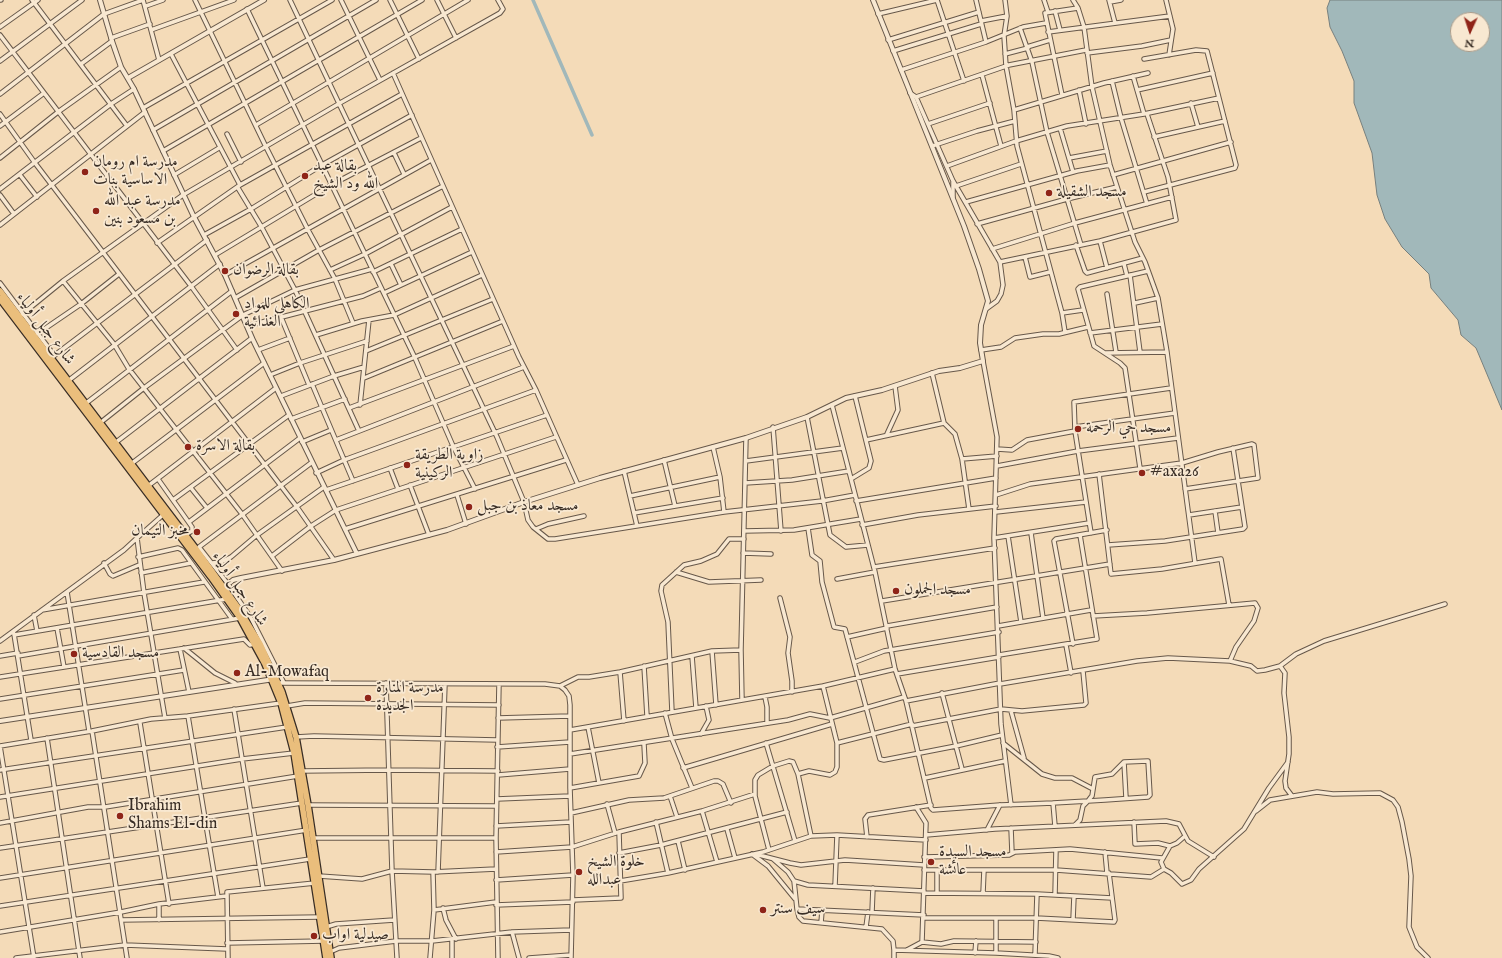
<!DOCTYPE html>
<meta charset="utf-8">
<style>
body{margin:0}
#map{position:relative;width:1502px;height:958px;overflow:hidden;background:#f4dbb8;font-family:"IM FELL English",serif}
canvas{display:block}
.north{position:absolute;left:1450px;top:12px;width:40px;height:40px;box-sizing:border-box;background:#f8e8d1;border:1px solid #ab9d8c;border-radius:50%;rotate:183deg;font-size:11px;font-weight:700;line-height:16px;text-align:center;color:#382d25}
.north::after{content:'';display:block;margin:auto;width:14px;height:18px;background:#8f2418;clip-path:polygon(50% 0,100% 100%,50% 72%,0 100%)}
</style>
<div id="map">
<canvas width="1502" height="958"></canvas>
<div class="north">N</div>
</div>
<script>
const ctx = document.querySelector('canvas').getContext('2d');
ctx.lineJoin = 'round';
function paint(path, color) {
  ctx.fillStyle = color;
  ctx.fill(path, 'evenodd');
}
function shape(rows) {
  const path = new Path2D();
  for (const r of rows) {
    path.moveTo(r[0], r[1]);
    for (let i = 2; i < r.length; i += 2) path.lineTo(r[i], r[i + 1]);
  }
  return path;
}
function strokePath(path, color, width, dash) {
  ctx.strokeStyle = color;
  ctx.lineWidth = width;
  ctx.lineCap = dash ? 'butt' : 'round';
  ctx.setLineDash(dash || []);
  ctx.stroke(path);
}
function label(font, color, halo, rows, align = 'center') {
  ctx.font = font + ' "IM FELL English",Amiri,serif';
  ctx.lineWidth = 3.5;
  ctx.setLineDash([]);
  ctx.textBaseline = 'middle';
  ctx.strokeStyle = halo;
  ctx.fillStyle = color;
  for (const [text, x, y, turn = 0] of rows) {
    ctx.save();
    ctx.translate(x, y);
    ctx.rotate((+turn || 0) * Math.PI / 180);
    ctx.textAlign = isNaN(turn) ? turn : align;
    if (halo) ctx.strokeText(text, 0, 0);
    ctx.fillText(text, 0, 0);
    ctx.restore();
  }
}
const water = shape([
 [1330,0,1502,0,1502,410,1476,348,1461,335,1458,320,1431,288,1429,274,1402,247,1385,219,1377,195,1372,153,1354,103,1354,81,1342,51,1330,27,1327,8,1330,0],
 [1458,20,1482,20,1482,44,1458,44,1458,20]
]);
paint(water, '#a1b8ba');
strokePath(water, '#77807e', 1);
strokePath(shape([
 [533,0,592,135]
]), '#a1b8ba', 3.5);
const minor = shape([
 [0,0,1,0],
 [32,0,127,126],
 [143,0,159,60],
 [195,0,266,147,307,228,335,279,353,323],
 [290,0,497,437,524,502,528,520,533,527,548,539,555,539,724,512,822,501,855,495],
 [341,0,380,80],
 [390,0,419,59],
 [437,0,456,38],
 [976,0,986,42],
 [1005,0,1007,16,1004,36,1006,66,1014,110,1017,146,1062,313,1065,332],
 [1044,0,1048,12],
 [1073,0,1078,8,1084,27,1092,87,1110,165,1135,242,1145,262,1158,298,1167,352,1195,563],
 [1109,0,1115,23],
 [1166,0,1173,29,1169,55],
 [1110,2,1121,0],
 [146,6,163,0],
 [247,9,415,358,453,446,475,489],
 [1055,11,1060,30],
 [878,14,937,0,964,81],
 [981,21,1007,16],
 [0,27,38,0],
 [1020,28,1032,62,1047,132,1081,245],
 [151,30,234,0],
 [1048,32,1170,16],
 [0,35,191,286,237,350],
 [111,38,150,24],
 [888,40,979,12],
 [1027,47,1050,40],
 [893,51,981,24],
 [1087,53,1142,46,1171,40],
 [171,54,240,185],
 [1005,54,1028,48],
 [0,61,82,0],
 [81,64,112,41],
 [901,70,986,42,1023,27,1046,23],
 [393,73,519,357,536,390,578,485],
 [982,75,1001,146],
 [1133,76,1144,114],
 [1112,81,1121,118,1147,204],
 [1079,90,1086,124],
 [1137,90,1213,73],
 [910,93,916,97,953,181,1000,262,1003,285,1001,294,997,301,986,309],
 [0,94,104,14,143,0],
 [1062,95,1045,13,1078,8],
 [916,97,1009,65,1086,50],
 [1191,103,1198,127],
 [143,108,332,0],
 [1014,110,1104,83,1148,73],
 [0,114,35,163,297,507,334,560],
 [928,124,990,103],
 [256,125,468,0],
 [0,126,44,93],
 [1060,128,1073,172],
 [153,130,376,0],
 [227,134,241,162],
 [1154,137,1225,121],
 [932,146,977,131,1015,121],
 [163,151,422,0],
 [394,153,404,174],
 [0,158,58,112,121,67],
 [1069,158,1107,151],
 [947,166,1016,141,1067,126,1144,114,1219,98],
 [20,175,37,197],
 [174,175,219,148],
 [1113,175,1231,142],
 [956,186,1021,164],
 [238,188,261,226,295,290,359,431],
 [0,189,111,104,134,89],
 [1144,192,1235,168,1236,165,1207,51,1196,50,1144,59],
 [0,195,14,214],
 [953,197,953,182],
 [966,202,1077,171,1110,165],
 [977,224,1067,199,1117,187],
 [0,225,145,112],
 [204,235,251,209,322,165,412,115],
 [1100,241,1107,268],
 [157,243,240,185,402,94],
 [1076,245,1085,271,1087,273,1143,258],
 [992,249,1075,223,1172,197],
 [215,255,331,185,421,138],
 [1025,257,1030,277,1050,272],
 [1000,262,1100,241,1176,220,1168,177,1147,114],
 [391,264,401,285],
 [1124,264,1127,276],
 [330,270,365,254,452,207],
 [373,272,462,229],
 [225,275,431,160],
 [1130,275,1140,352],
 [63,281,114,344,129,369,242,514,282,571],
 [0,283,54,355],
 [384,293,472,252],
 [1107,294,1116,352],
 [235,298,319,250,443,186],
 [1135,303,1158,298],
 [1062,313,1083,310],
 [20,316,63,281,183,195,340,103,500,13,503,9,498,0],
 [281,317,309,385],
 [247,326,363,296,381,288],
 [1090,333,1162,324],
 [37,334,81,304,119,274],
 [316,335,362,321,394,315,482,275],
 [258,350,290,338],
 [981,350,1001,347,1015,338,1043,334,1059,334,1088,327],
 [366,351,493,299],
 [1105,353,1167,352],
 [51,358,207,240],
 [983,361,997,437,994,538,1001,724,1011,805],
 [932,373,944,423,955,434,962,459,969,509],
 [270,375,300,363,367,341],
 [364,378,503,321],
 [68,381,220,264],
 [312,384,353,481],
 [281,396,334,376,364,367],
 [85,404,232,291],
 [360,405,369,320],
 [832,405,875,572,895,669,906,701,931,808,933,810,1000,805,1029,804,1053,803,1088,801,1105,800,1148,797,1150,795,1148,761,1124,762,1112,774,1095,777,1092,796,1091,797,1088,801,1083,806,1080,820,1075,825],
 [349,408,514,346],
 [807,417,830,535,846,547,868,545],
 [291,419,345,399],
 [100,423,144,388,243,315,295,290,372,269],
 [773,427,781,531],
 [1075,427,1175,413],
 [887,434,898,410,895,386],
 [336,440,524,367],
 [866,440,944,423],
 [302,442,331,430],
 [115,443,252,338],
 [713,447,720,477,724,512],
 [997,449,1012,450,1027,440,1075,431],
 [962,459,997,456],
 [664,460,675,506],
 [746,461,843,448],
 [131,464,264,363],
 [997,466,1078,451,1178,438],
 [390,468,398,489],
 [1140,468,1125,368,1120,363,1094,346,1078,289,1080,287,1148,271],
 [624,471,637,526],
 [316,473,344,460,536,390],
 [1099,474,1111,574,1162,569,1221,559,1229,605],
 [158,479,192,527,192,531,185,535],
 [851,479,869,468,871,461,855,396],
 [745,483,792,480,849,471],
 [410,485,429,535],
 [148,486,276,388],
 [191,488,207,508],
 [326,490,547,415],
 [457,495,466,524],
 [996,495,1030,484,1182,463,1218,452,1252,444,1254,445,1258,478,1185,489],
 [630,496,720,477],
 [173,500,289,415],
 [856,501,996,478],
 [1215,511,1218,533],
 [996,512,1086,502],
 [634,513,723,498],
 [164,514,137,538,144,593,165,718],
 [1189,515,1242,507],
 [189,522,300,438],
 [862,525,918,515,996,506],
 [808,528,812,555,820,561,822,582,834,627,845,629,880,759,884,760,956,746,1002,735],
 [345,529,566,460],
 [536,529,548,524,584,516],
 [744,531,794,530,861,519],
 [1031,533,1043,618],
 [1091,533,1075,431,1074,402,1171,388],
 [1008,536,1021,622],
 [994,538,1089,523],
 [1108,545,1165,541,1243,529,1245,527,1233,448],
 [199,547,228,584,251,618,284,683],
 [199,547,311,463],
 [743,553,771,554],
 [272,556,311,526,336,510,556,437],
 [138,557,178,548,182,550,232,619],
 [104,563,110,574,113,576,139,565],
 [212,563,221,562,231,557,257,535,324,487],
 [874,567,995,548],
 [676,572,709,582,761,580],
 [141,573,191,563],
 [837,579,875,572],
 [67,592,89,731],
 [780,598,790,637,788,653,792,681,792,692],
 [882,601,1110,564],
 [42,610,204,582],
 [34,615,37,631],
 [1093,616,1147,613,1255,603,1258,608,1254,621,1236,647,1230,661],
 [887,626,997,607],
 [998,626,1091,610],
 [57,628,64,667],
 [14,634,31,740],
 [14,635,227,599],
 [847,637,887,628],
 [0,641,124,550,137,538],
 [1073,644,1054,541,1056,539,1107,530],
 [1066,645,1071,673],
 [184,648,215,673,235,683],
 [180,649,189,692],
 [712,651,716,705],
 [999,655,1097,639,1080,535],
 [0,656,18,653],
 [18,656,240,618],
 [692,656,696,708],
 [855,662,884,651,999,632],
 [644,666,647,716],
 [1280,666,1285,673,1284,693,1289,737,1289,754,1285,781,1286,788,1292,796],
 [620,672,624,721],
 [897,674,999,657],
 [0,677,244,639,250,645,255,644],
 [278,683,545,684,560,686,565,690,569,696,570,705,570,788,573,875,571,958],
 [386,683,392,871,397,958],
 [1000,684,1137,661,1168,658,1230,661,1251,666,1257,671,1265,670,1280,666,1296,654,1324,641,1445,604],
 [560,686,578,677,589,677,620,672,712,651,741,650],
 [942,693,962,769],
 [765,697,767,707,767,723],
 [0,699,184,670],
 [742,700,741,650,746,438],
 [906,701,1000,683],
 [287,706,305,703,499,705],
 [234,709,263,888],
 [1011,711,1024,758],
 [672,712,668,622,661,591,662,585,684,565,701,561,717,554,729,539,744,539],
 [665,713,672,739,692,788],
 [188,716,218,897],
 [498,718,570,716],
 [140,723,169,904],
 [912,726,1001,709,1022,711,1084,705,1086,703,1083,671],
 [588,727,599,783],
 [570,730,823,686,895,669],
 [92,731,127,958],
 [701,734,709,720,706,706],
 [296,737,314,736,497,740],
 [47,738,80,958],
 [766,743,795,841],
 [837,743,912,724],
 [1003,743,1042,774,1055,778,1072,778,1093,789],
 [0,746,92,731,151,719,188,716,281,703],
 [0,746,34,958],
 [497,747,570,742],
 [570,754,788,720,810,714,830,718,904,697],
 [1124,762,1126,798],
 [683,768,832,724],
 [0,770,287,727],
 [302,771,388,770,498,771],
 [798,774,809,771,830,775,835,772,837,767,837,743,823,686],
 [498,775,570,769],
 [925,778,1005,761],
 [570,788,639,776,645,763,644,744],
 [670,796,677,817],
 [0,797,242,759,294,753],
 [497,799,570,796],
 [1053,803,1055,826],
 [607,804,615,833],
 [308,805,496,806],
 [916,807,926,823,922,942],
 [702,811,717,862],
 [1256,811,1270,800,1317,792,1333,794,1380,793,1393,800,1398,807,1402,822,1409,859,1411,876,1409,927,1417,947,1428,958],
 [571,813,629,800,664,798,714,781,718,781,723,784,731,803],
 [656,822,668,873],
 [1134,822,1135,844,1158,843,1170,846],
 [0,823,88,807,105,807,298,776],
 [496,826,571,822],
 [1011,828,1012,853],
 [727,829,735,858],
 [987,830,1000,805],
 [926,835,995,829,1166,821,1179,824,1188,841,1214,857],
 [1185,836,1177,843,1170,846,1161,862,1164,869,1171,873,1182,884,1191,880,1199,869,1244,829,1269,788,1288,762],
 [867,837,865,819,868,815,931,805],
 [313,838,496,838],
 [678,841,685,870],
 [0,848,302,803],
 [769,850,755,796,755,780,758,775,773,766,789,761,793,762,798,774,811,836],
 [496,852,572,847,619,832,702,811,755,794],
 [1105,852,1107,873],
 [619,853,661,845,787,812],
 [752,854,768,866,795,899],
 [755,854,790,863,801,865,845,860,924,865],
 [924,857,1009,855,1015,852,1070,849,1162,858],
 [773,859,788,872,794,881,797,909,799,917,803,921,882,929,893,941,894,950],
 [924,870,1056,870,1151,877,1164,869],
 [438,872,445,684],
 [319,876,362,879,392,871,433,872,496,869],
 [0,878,307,830],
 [496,880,573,875],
 [620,881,668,873,763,852,811,836,837,835,926,840],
 [794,881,808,885,924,891],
 [835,886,837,835],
 [924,893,1037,894,1112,898],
 [937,893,937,870],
 [983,893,984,870],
 [1055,895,1056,850],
 [573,900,621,898,619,832],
 [159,904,159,920],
 [496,905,573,902],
 [0,906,310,859],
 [443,908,446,920,456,939],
 [797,909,924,915],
 [434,910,496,902],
 [872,912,873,888],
 [924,918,1036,918,1114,922,1115,920,1109,873],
 [996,918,996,953],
 [121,920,320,917],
 [1073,920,1074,896],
 [821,923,822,911],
 [326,927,336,924,394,920],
 [866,927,868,912],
 [0,932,121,912,159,904,226,896],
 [512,932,519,958],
 [227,943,324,941],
 [907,950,922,942,941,944,954,941,1036,942],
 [330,952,339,948,396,941,432,941,512,932,571,930],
 [975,953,976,941],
 [1035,955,1037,894],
 [16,958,125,945,227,949],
 [228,958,227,892,315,883],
 [430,958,434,910,433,872],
 [452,958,452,940],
 [498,958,496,838,499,684],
 [529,958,571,955],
 [894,958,894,950,996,953,1049,956,1058,958]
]);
const tertiary = shape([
 [100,0,112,41,121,67,134,89,194,217,225,275,252,338,357,554],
 [128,78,264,0],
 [224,587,233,580,241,578,334,560,447,530,524,502,600,478,746,438,807,417,846,398,882,390,939,371,960,368,983,361,980,343,981,325,988,301,979,269,964,226,873,0],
 [0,721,274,679]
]);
const primary = shape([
 [0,291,196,549,237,606,260,644,282,692,296,737,308,805,331,958],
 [0,299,211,577,240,618,265,664,281,703,294,753,326,958]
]);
strokePath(minor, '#67584a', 5.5);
strokePath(tertiary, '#67584a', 6);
strokePath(primary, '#382d25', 8);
strokePath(minor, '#f8e8d1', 3.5);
strokePath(tertiary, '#f8e8d1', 4);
strokePath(primary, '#eabe7c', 5.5);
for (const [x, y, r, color] of [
 [85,172,4,"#8f2418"],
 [305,176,4,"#8f2418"],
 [1049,193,4,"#8f2418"],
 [96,211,4,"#8f2418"],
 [225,271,4,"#8f2418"],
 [236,314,4,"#8f2418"],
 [1078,429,4,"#8f2418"],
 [188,447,4,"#8f2418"],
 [407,465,4,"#8f2418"],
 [1142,473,4,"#8f2418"],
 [469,507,4,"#8f2418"],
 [197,532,4,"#8f2418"],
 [896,591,4,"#8f2418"],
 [74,654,4,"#8f2418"],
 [237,673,4,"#8f2418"],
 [368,698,4,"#8f2418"],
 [120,816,4,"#8f2418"],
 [931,862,4,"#8f2418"],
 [579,872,4,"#8f2418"],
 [763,910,4,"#8f2418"],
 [314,936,4,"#8f2418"]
]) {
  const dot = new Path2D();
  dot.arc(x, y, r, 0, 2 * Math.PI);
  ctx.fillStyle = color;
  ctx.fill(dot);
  strokePath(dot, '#f8e8d1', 1.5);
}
label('16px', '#382d25', '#f8e8d1', [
 ["مدرسة ام رومان",93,163],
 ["الاساسية بنات",93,181],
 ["بقالة عبد",313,167],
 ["الله ود الشيخ",313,185],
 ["مسجد الشقيلة",1057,193],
 ["مدرسة عبد الله",104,202],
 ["بن مسعود بنين",104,220],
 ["بقالة الرضوان",233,271],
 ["الكاهلي للمواد",244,305],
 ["الغذائية",244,323],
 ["مسجد حي الرحمة",1086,429],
 ["بقالة الاسرة",196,447],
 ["زاوية الطريقة",415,456],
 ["الركينية",415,474],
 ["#axa26",1150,473],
 ["مسجد معاذ بن جبل",477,507],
 ["مخبز التيمان",189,532,"right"],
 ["مسجد الجملون",904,591],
 ["مسجد القادسية",82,654],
 ["Al-Mowafaq",245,673],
 ["مدرسة المنارة",376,689],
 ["الجديدة",376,707],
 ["Ibrahim",128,807],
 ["Shams El-din",128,825],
 ["مسجد السيدة",939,853],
 ["عائشة",939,871],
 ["خلوة الشيخ",587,863],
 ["عبدالله",587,881],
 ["سيف سنتر",771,910],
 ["صيدلية اواب",322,936]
], 'left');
label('16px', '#382d25', '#f8e8d1', [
 ["شارع جبل أولياء",45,329,53],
 ["شارع جبل أولياء",239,589,56]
]);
</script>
